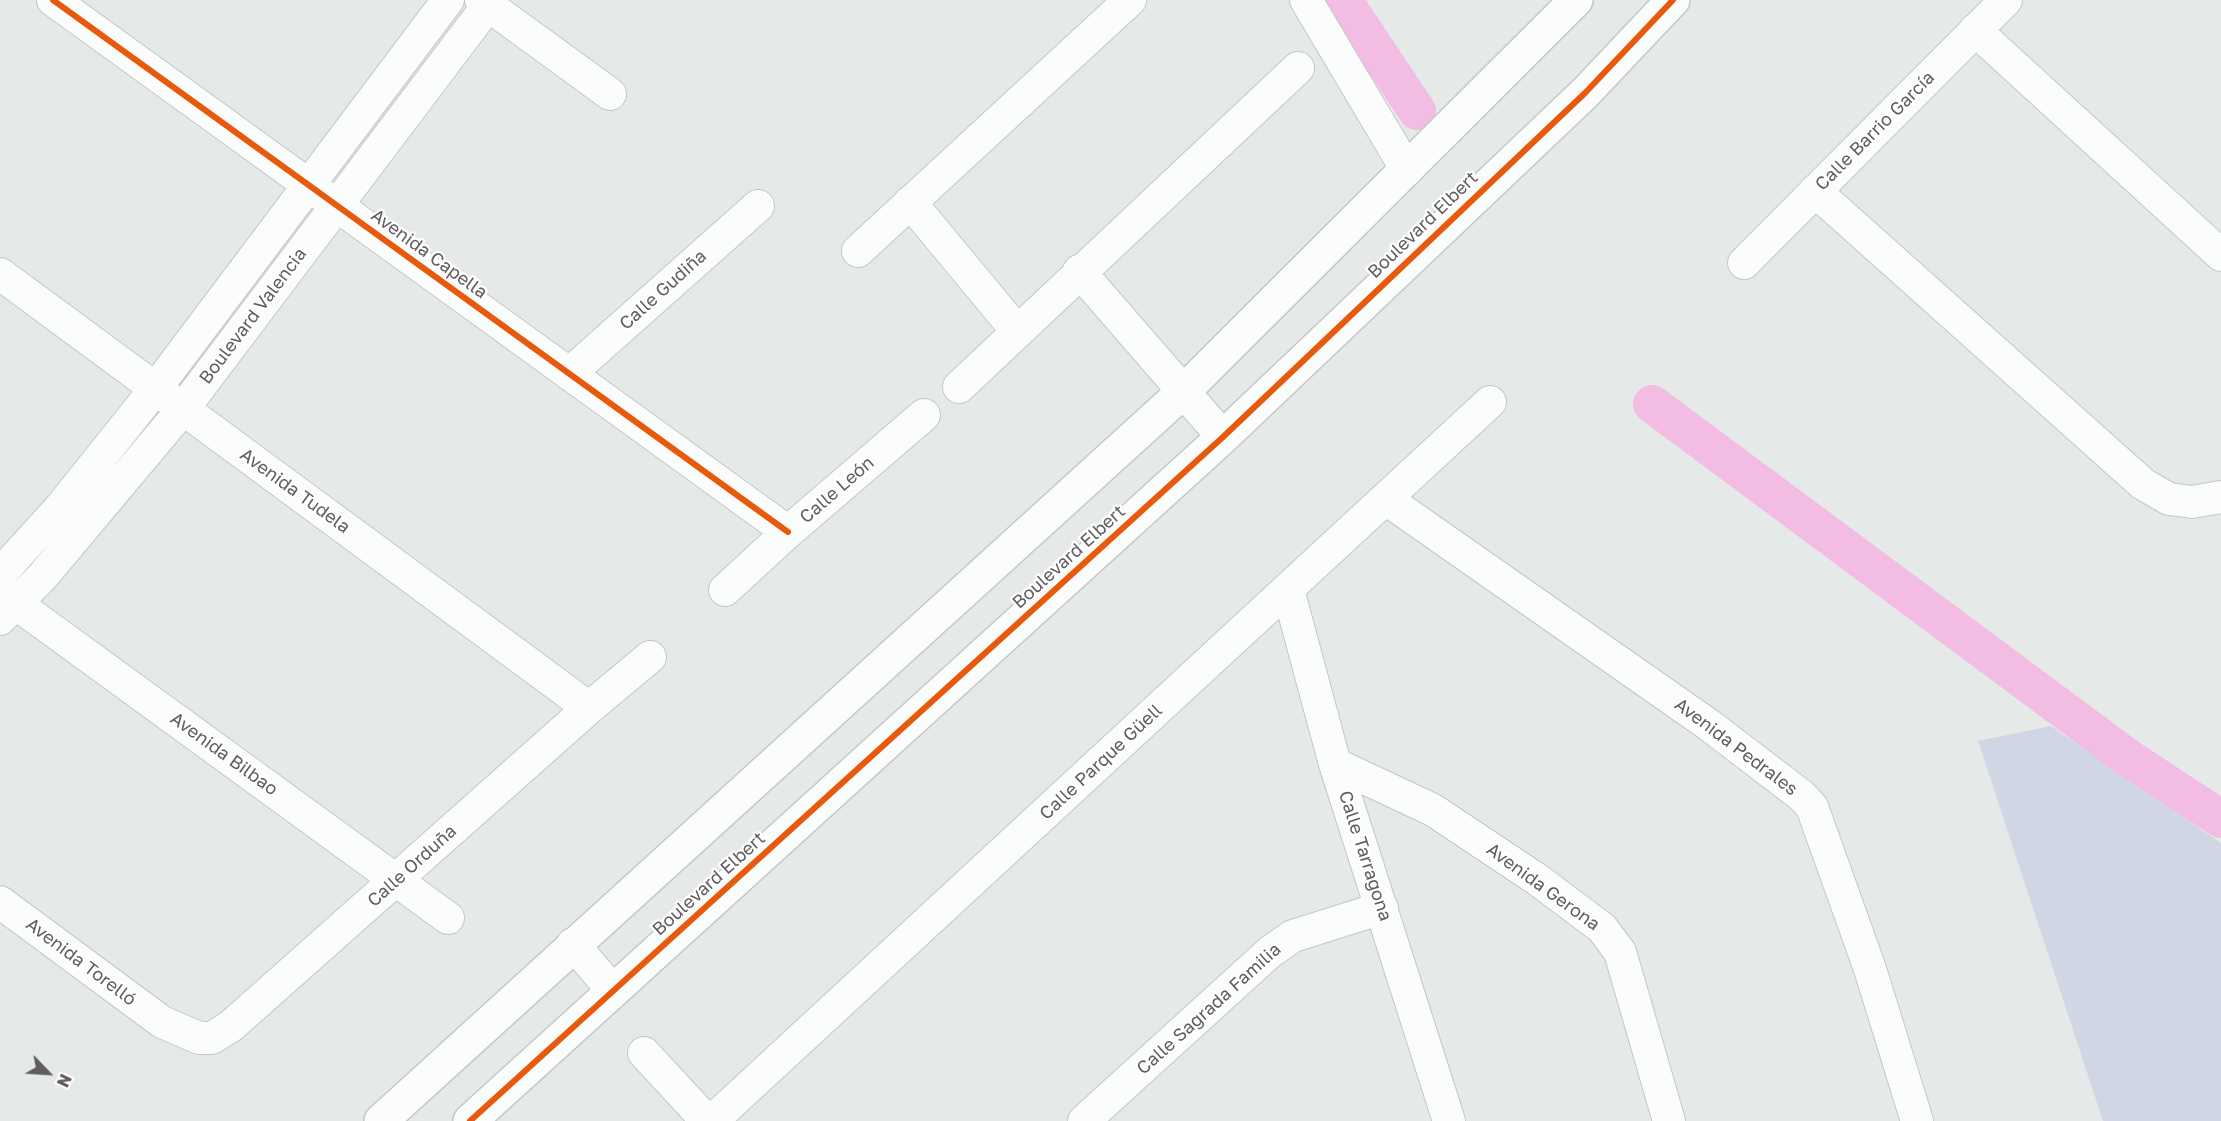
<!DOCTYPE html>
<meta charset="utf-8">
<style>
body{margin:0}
#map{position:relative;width:2221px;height:1121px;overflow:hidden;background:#e5eae8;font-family:"Golos Text",sans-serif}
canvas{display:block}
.north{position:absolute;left:18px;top:1043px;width:60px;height:60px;-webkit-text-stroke:4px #fff;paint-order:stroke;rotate:115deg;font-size:16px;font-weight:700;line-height:24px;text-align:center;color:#625b5f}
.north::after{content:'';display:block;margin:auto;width:21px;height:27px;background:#625b5f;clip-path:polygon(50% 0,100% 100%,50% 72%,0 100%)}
</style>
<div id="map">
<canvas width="2221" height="1121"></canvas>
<div class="north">N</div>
</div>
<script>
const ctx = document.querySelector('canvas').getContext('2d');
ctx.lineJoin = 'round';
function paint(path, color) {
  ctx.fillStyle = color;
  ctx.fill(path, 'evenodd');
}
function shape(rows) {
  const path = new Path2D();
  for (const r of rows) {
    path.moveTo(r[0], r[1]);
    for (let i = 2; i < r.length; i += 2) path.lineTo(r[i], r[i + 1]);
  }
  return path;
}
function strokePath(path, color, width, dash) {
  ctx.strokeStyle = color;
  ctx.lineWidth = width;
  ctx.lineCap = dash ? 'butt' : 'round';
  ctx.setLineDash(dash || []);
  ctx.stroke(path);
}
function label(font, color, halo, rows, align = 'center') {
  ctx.font = font + ' "Golos Text",sans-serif';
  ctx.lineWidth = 4.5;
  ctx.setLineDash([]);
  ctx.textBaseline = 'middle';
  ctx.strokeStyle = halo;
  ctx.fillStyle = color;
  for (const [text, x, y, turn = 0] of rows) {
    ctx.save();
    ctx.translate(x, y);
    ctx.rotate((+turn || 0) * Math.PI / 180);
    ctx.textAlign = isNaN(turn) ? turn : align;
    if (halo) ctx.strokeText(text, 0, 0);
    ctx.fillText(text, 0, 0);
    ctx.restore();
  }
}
paint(shape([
 [2051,726,2221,843,2221,1121,2103,1121,1978,741]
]), '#d1d6e5');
strokePath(shape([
 [1343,0,1417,111],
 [1652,404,2127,757,2221,819]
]), '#f2bce3', 38);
const minor = shape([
 [53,0,788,532],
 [481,0,610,94],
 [1306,0,1407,170],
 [1975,30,2221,255],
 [1815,191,2143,484,2169,499,2192,502,2221,497],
 [910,202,1017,331],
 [858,251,1130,0],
 [1744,263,2006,0],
 [1079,271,1223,437],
 [0,274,589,708],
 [569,374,758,206],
 [959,387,1298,68],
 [1386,499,1709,725,1802,796,1812,807,1870,969,1917,1121],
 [0,574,60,508,156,388,448,0],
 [725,590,788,532,924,415],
 [1288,590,1335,764,1449,1121],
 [0,592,448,918],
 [0,619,42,577,183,409,492,0],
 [1335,764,1433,810,1538,880,1602,928,1620,952,1669,1121],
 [0,902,162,1022,199,1038,212,1038,231,1026,589,708,650,657],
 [573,944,613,991],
 [644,1053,707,1121],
 [712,1121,1490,402],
 [1084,1121,1270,952,1293,936,1382,908]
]);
const tertiary = shape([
 [381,1121,1183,392,1576,0],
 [470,1121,1223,437,1585,93,1673,0]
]);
strokePath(minor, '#c6c6c5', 34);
strokePath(tertiary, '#c6c6c5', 36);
strokePath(minor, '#fbfcfc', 32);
strokePath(tertiary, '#fbfcfc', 33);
strokePath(shape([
 [53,0,788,532],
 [470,1121,1223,437,1585,93,1673,0]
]), '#e8590c', 6);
label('18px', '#625b5f', '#fff', [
 ["Calle Barrio García",1875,131,-45],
 ["Boulevard Elbert",1423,225,-44],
 ["Avenida Capella",429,254,36],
 ["Calle Gudiña",663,290,-42],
 ["Boulevard Valencia",253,316,-53],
 ["Calle León",837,490,-41],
 ["Avenida Tudela",295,491,36],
 ["Boulevard Elbert",1069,557,-42],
 ["Avenida Pedrales",1736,747,37],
 ["Avenida Bilbao",224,754,36],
 ["Calle Parque Güell",1101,762,-43],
 ["Calle Tarragona",1365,856,72],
 ["Calle Orduña",412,866,-42],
 ["Boulevard Elbert",709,884,-42],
 ["Avenida Gerona",1543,887,36],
 ["Avenida Torelló",81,962,37],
 ["Calle Sagrada Familia",1209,1009,-42]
]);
</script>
